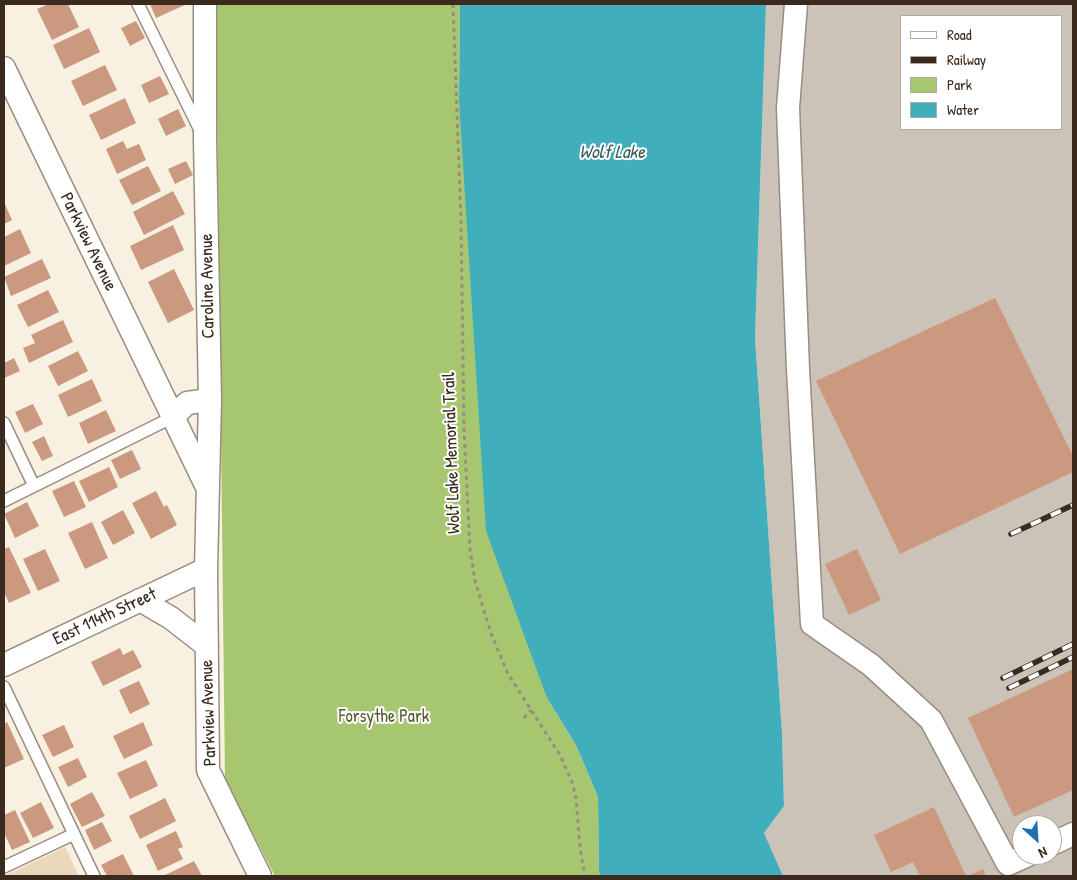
<!DOCTYPE html>
<style>
body{margin:0}
#map{position:relative;width:1077px;height:880px;overflow:hidden;background:#f8f0e1;font-family:"Patrick Hand",sans-serif}
canvas{display:block}
.frame{position:absolute;inset:0;border:5px solid #3b2a1e;pointer-events:none}
.legend{position:absolute;left:900px;top:15px;width:162px;height:115px;box-sizing:border-box;background:#fff;border:1px solid #b1aaa5;margin:0;padding:6px 9px;list-style:none;font-size:15px;color:#3b2a1e}
.legend li{display:flex;align-items:center;gap:10px;height:25px}
.legend b{width:25px;border:1px solid #b1aaa5}
.north{position:absolute;left:1012px;top:815px;width:50px;height:50px;box-sizing:border-box;background:#fff;border:1px solid #b1aaa5;border-radius:50%;rotate:154deg;font-size:14px;font-weight:700;line-height:20px;text-align:center;color:#3b2a1e}
.north::after{content:'';display:block;margin:auto;width:18px;height:22px;background:#1f6fb2;clip-path:polygon(50% 0,100% 100%,50% 72%,0 100%)}
</style>
<div id="map">
<canvas width="1077" height="880"></canvas>
<div class="frame"></div>
<ul class="legend">
<li><b style="height:6px;background:#fff"></b>Road</li>
<li><b style="height:6px;background:#3b2a1e"></b>Railway</li>
<li><b style="height:14px;background:#a6c76f"></b>Park</li>
<li><b style="height:14px;background:#40afbb"></b>Water</li>
</ul>
<div class="north">N</div>
</div>
<script>
const ctx = document.querySelector('canvas').getContext('2d');
ctx.lineJoin = 'round';
function paint(path, color) {
  ctx.fillStyle = color;
  ctx.fill(path, 'evenodd');
}
function shape(rows) {
  const path = new Path2D();
  for (const r of rows) {
    path.moveTo(r[0], r[1]);
    for (let i = 2; i < r.length; i += 2) path.lineTo(r[i], r[i + 1]);
  }
  return path;
}
function strokePath(path, color, width, dash) {
  ctx.strokeStyle = color;
  ctx.lineWidth = width;
  ctx.lineCap = dash ? 'butt' : 'round';
  ctx.setLineDash(dash || []);
  ctx.stroke(path);
}
function label(font, color, halo, rows, align = 'center') {
  ctx.font = font + ' "Patrick Hand",sans-serif';
  ctx.lineWidth = 4;
  ctx.setLineDash([]);
  ctx.textBaseline = 'middle';
  ctx.strokeStyle = halo;
  ctx.fillStyle = color;
  for (const [text, x, y, turn = 0] of rows) {
    ctx.save();
    ctx.translate(x, y);
    ctx.rotate((+turn || 0) * Math.PI / 180);
    ctx.textAlign = isNaN(turn) ? turn : align;
    if (halo) ctx.strokeText(text, 0, 0);
    ctx.fillText(text, 0, 0);
    ctx.restore();
  }
}
paint(shape([
 [65,847,79,876,4,876]
]), '#ebd8ba');
paint(shape([
 [766,4,1073,4,1073,876,783,876,764,833,784,806,782,733,755,338],
 [901,16,1061,16,1061,129,901,129],
 [1022,825,1052,825,1052,855,1022,855]
]), '#cbc3b8');
paint(shape([
 [216,4,460,4,459,100,547,698,576,745,598,797,599,871,601,876,275,876,225,780]
]), '#a6c76f');
paint(shape([
 [460,4,766,4,755,338,782,733,784,806,764,833,783,876,601,876,599,872,598,797,576,745,547,698,486,531,459,100]
]), '#40afbb');
paint(shape([
 [49,4,68,4,79,27,52,40,37,9],
 [150,4,187,4,156,18],
 [136,21,145,38,130,46,121,28],
 [89,28,100,52,64,69,53,45],
 [105,65,117,90,83,106,71,81],
 [160,76,169,94,149,103,141,85],
 [125,98,136,123,101,140,89,115],
 [178,109,186,126,166,136,158,119],
 [123,141,127,149,139,144,146,160,117,174,106,149],
 [186,161,193,175,175,184,168,169],
 [148,166,161,191,132,205,119,180],
 [173,191,185,214,144,235,133,212],
 [4,202,12,220,4,224],
 [173,225,184,250,141,270,130,246],
 [20,229,31,253,4,266,4,237],
 [42,259,51,278,11,296,4,277],
 [174,269,194,310,168,323,148,282],
 [48,290,59,312,28,327,17,305],
 [995,298,1073,456,1073,472,900,554,816,381],
 [63,320,73,342,29,363,23,348,35,343,31,335],
 [78,351,88,371,58,386,48,366],
 [14,358,20,371,4,378,4,363],
 [92,379,102,401,68,417,58,395],
 [33,404,43,424,25,433,15,412],
 [106,410,116,431,88,444,79,423],
 [44,436,53,456,42,461,32,442],
 [132,450,141,469,120,479,111,460],
 [109,467,118,487,89,502,79,481],
 [74,481,86,507,64,517,52,491],
 [156,491,164,507,167,505,177,525,151,539,132,503],
 [27,502,39,526,15,538,4,514],
 [123,510,135,533,113,545,101,522],
 [92,522,108,558,85,569,68,533],
 [9,547,31,593,9,603,4,592,4,549],
 [45,549,60,581,38,591,23,559],
 [857,549,881,600,849,615,825,564],
 [120,648,123,655,133,650,142,667,103,686,91,662],
 [1073,669,1073,790,1014,817,968,718],
 [139,681,150,704,130,714,119,690],
 [7,722,24,759,4,768,4,724],
 [143,722,153,745,124,759,113,736],
 [64,725,74,747,53,757,42,735],
 [78,758,87,777,68,787,58,767],
 [146,760,158,786,130,799,117,773],
 [92,792,105,816,82,827,70,804],
 [165,798,176,821,140,839,129,816],
 [41,802,54,828,33,838,20,813],
 [934,807,966,876,920,876,913,862,891,872,874,835],
 [15,810,30,842,12,850,4,833,4,815],
 [102,822,112,841,94,850,85,830],
 [176,831,183,847,178,849,183,859,158,871,146,845],
 [123,854,134,876,107,876,101,865],
 [194,861,202,876,163,876],
 [983,869,986,876,968,876]
]), '#cb997f');
const service = shape([
 [138,4,200,130],
 [4,423,34,486],
 [4,501,173,417],
 [4,687,94,876],
 [4,867,74,834]
]);
const minor = shape([
 [205,4,205,140,210,400,206,569,208,770,260,876],
 [796,4,788,108,798,369,812,624,871,665,931,720,1008,864,1028,855],
 [4,68,206,485],
 [173,417,187,403,210,400],
 [140,600,171,618,207,646],
 [4,665,206,569],
 [1052,844,1073,834]
]);
strokePath(service, '#9a8d80', 14);
strokePath(minor, '#9a8d80', 25);
strokePath(shape([
 [453,4,461,221,464,429,470,549,475,581,484,611,492,636,508,674,560,755,572,782,576,798,580,848,585,876],
 [524,718,531,710]
]), '#9a8d80', 3, [4, 4]);
strokePath(service, '#fff', 11);
strokePath(minor, '#fff', 22);
const rail = shape([
 [1011,534,1073,505],
 [1003,678,1073,644],
 [1009,688,1073,657]
]);
strokePath(rail, '#3b2a1e', 5.5);
strokePath(rail, '#fff', 4, [11]);
label('18px', '#3b2a1e', '#fff', [
 ["Parkview Avenue",88,242,64],
 ["Caroline Avenue",208,286,-91],
 ["Wolf Lake Memorial Trail",452,453,-92],
 ["East 114th Street",105,617,-25],
 ["Parkview Avenue",209,713,-92]
]);
label('18px', '#5b5936', '#fff', [
 ["Forsythe Park",384,717]
]);
label('italic 19px', '#3d5f5d', '#fff', [
 ["Wolf Lake",612,153]
]);
</script>
